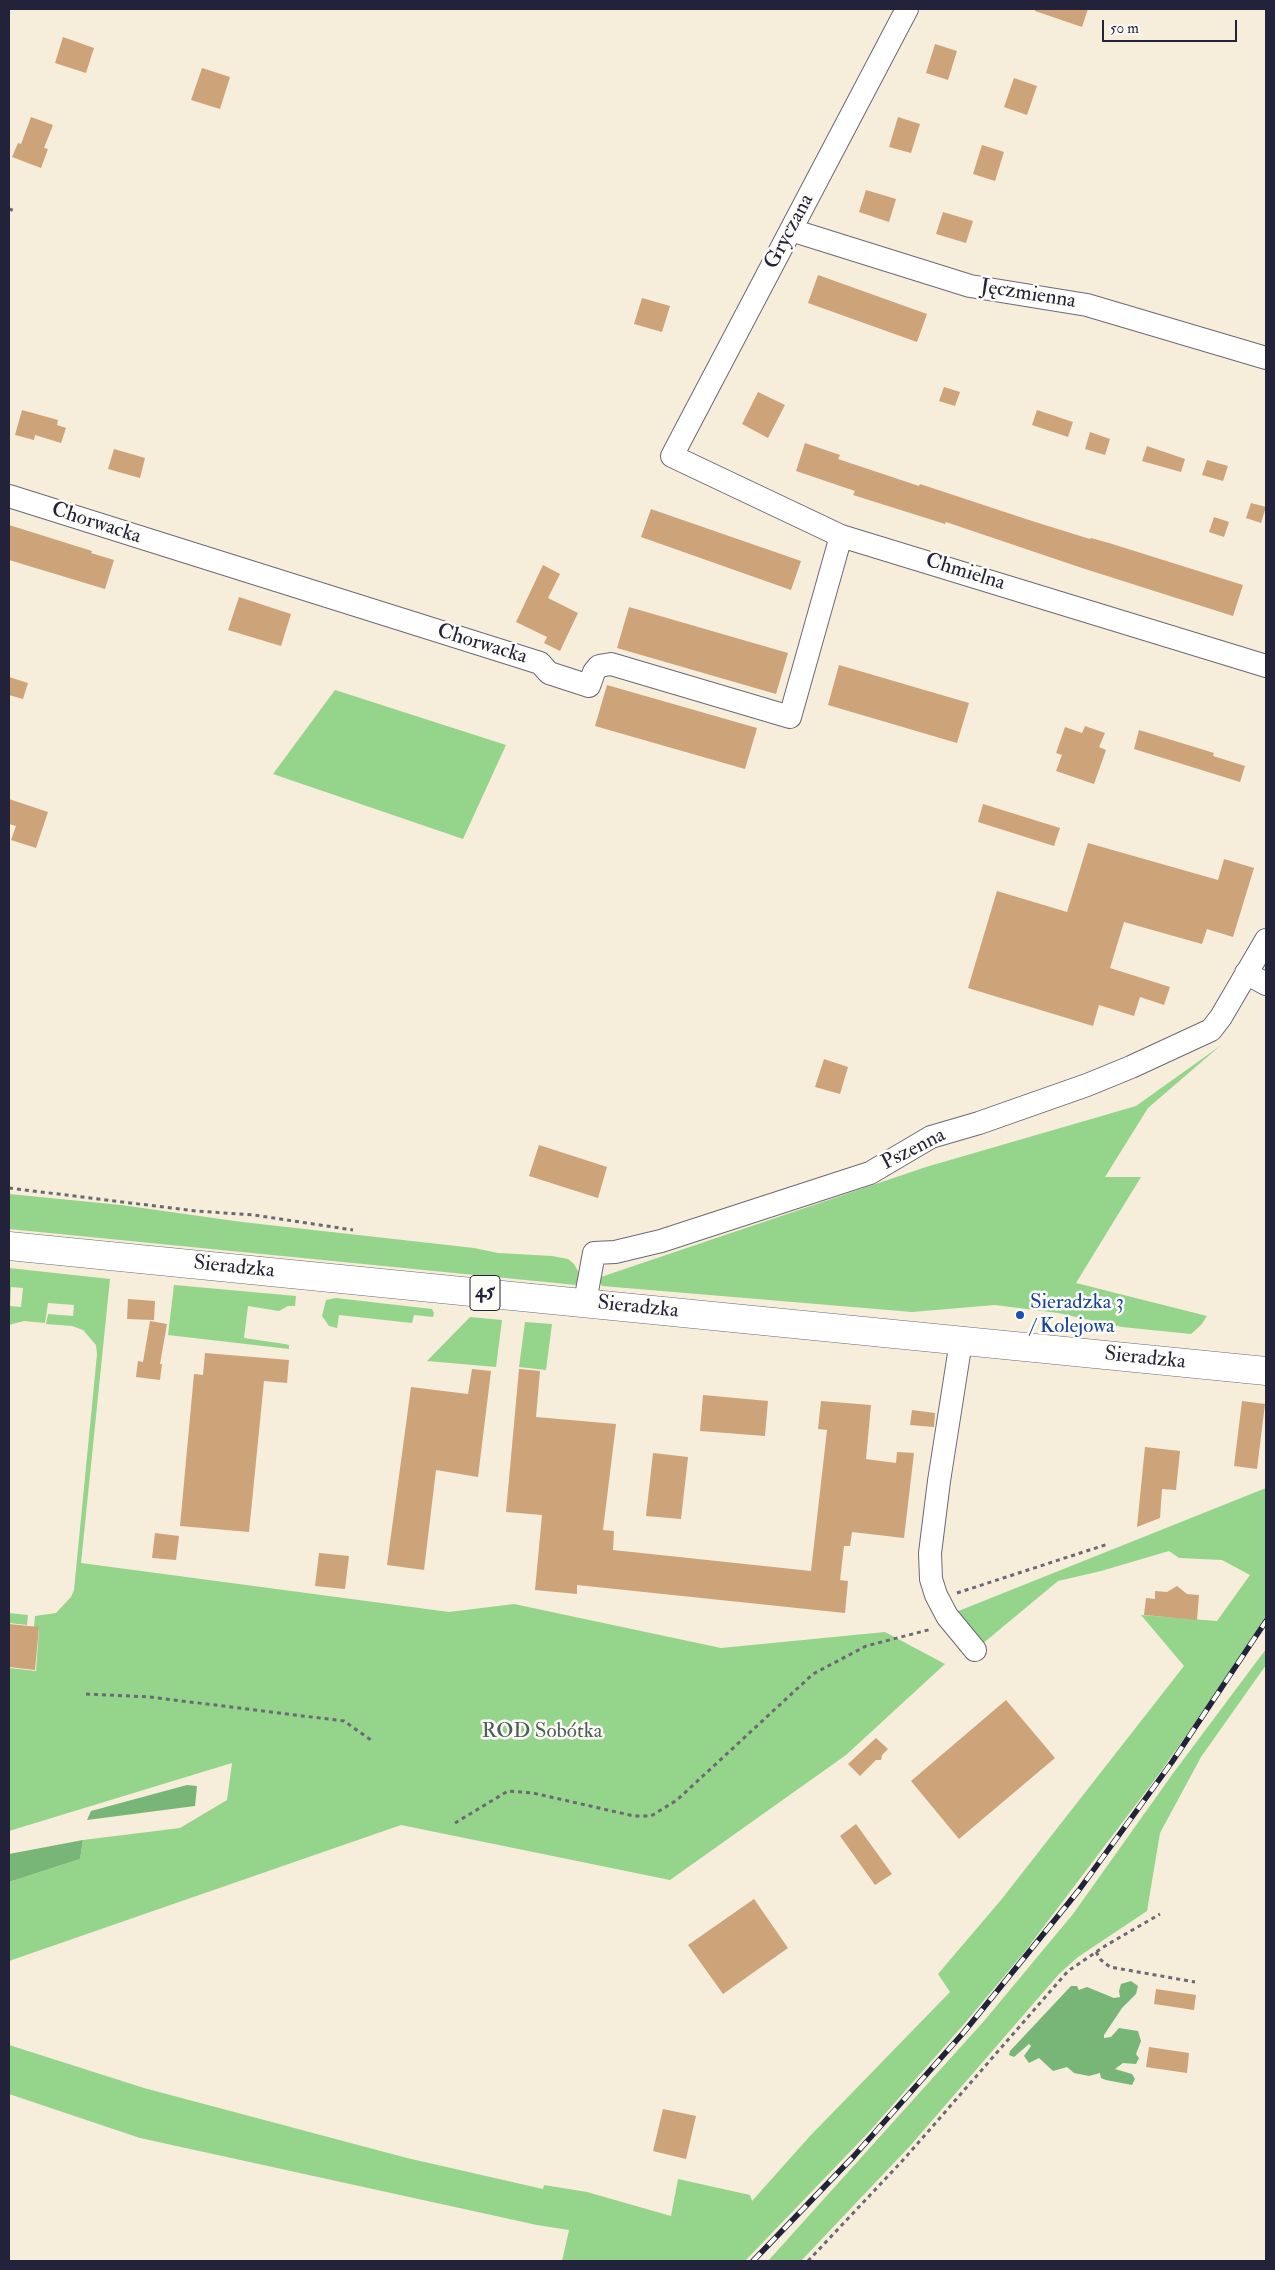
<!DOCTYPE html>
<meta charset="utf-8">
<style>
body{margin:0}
#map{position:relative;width:1275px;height:2270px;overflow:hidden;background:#f6eddb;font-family:"IM FELL Double Pica",serif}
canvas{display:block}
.frame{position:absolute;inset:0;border:10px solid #22223b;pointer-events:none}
.scale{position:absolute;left:1102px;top:20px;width:135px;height:22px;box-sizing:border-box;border:2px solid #22223b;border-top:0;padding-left:6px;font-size:15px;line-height:18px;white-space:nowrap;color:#22223b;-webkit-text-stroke:4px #fdfcf7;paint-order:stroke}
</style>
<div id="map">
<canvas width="1275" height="2270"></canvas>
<div class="frame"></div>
<div class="scale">50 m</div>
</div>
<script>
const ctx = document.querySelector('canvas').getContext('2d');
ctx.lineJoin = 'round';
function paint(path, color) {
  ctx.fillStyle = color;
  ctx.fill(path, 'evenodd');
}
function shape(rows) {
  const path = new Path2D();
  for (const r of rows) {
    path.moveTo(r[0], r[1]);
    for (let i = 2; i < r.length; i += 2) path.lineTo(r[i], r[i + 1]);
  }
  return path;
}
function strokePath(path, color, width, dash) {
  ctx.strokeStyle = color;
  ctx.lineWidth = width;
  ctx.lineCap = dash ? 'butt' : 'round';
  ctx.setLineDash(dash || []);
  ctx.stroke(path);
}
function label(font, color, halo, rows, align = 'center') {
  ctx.font = font + ' "IM FELL Double Pica",serif';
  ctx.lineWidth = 5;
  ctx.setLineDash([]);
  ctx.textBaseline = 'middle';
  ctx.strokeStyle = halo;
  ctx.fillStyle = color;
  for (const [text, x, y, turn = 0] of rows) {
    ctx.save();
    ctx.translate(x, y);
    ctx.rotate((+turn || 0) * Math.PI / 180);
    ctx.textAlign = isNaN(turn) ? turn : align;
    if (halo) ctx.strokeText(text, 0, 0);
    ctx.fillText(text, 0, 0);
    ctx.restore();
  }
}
paint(shape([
 [335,690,506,745,463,839,273,774],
 [1220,1046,1148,1108,1105,1177,1141,1177,1076,1283,1207,1316,1201,1325,1191,1334,1122,1327,1058,1313,995,1305,912,1312,602,1286,600,1283,601,1277,926,1167,1136,1106],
 [9,1194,121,1205,242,1222,474,1248,498,1253,552,1256,568,1259,574,1264,579,1273,579,1278,576,1285,9,1229],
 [9,1268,110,1279,81,1563,449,1612,514,1604,721,1648,885,1632,945,1664,846,1755,670,1880,401,1825,9,1961,9,1882,80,1859,83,1840,180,1828,227,1800,232,1763,9,1831,9,1668,36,1671,39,1628,34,1627,35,1616,56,1613,71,1597,74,1590,97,1354,96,1345,83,1330,72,1326,46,1324,48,1314,73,1316,74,1305,48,1303,45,1323,24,1321,9,1325],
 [11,1287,23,1288,21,1307,10,1306],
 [174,1285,296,1296,295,1306,288,1306,279,1311,248,1306,244,1338,285,1344,289,1345,289,1349,168,1335],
 [336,1298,432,1309,434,1313,433,1317,414,1315,412,1323,339,1315,337,1328,329,1326,322,1316,326,1300],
 [470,1317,502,1320,496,1367,427,1361],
 [525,1322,552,1324,546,1370,519,1367],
 [1266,1488,1266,1616,1218,1690,1159,1774,1026,1950,965,2023,868,2133,745,2261,562,2261,569,2230,537,2225,140,2138,9,2094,9,2045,144,2088,407,2158,543,2189,544,2185,587,2192,671,2216,678,2179,750,2195,752,2201,810,2136,950,1992,938,1974,1001,1900,1184,1666,1141,1615,1217,1621,1250,1575,1222,1560,1179,1558,1169,1551,1101,1571,1058,1581,975,1650,946,1616],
 [9,1613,28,1615,27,1625,9,1623],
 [1266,1649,1266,1665,1201,1757,1160,1833,1147,1911,1078,1957,1059,1974,910,2146,801,2261,768,2261,984,2021,1073,1914,1174,1772]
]), '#95d48b');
paint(shape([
 [187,1785,197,1786,195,1806,87,1820,91,1811],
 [83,1840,80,1859,9,1882,9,1854],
 [1131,1981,1138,1986,1136,1994,1122,2008,1104,2035,1104,2038,1111,2037,1119,2028,1138,2031,1141,2041,1136,2054,1139,2058,1136,2064,1123,2063,1115,2069,1132,2074,1135,2079,1132,2085,1106,2080,1101,2078,1100,2073,1089,2076,1074,2073,1067,2067,1053,2071,1039,2058,1029,2063,1024,2056,1031,2046,1029,2044,1014,2057,1009,2055,1010,2051,1071,1986,1077,1986,1079,1990,1087,1987,1114,1998,1120,1997,1119,1991,1121,1984]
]), '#78b677');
paint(shape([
 [1035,9,1088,9,1082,27,1035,11],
 [63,37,94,48,86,73,55,63],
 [935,44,957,51,948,80,926,73],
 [202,68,230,77,220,109,191,100],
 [1014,78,1037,86,1027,115,1004,107],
 [31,117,53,125,44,148,48,149,41,168,12,157,18,143,21,144],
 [898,117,920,124,911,153,889,147],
 [982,145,1004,152,995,181,973,174],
 [866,190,896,199,889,222,859,212],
 [943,212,973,221,966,243,936,234],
 [818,275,927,314,917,342,808,303],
 [642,298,670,306,662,332,634,324],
 [944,387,960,392,955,406,939,401],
 [758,392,785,405,768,438,742,424],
 [22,410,58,420,57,425,66,428,61,443,35,435,34,440,15,435],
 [1037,410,1073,422,1068,437,1032,425],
 [1090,432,1110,439,1105,455,1085,449],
 [805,443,840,455,838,459,919,486,920,484,1032,521,1090,539,1091,538,1109,543,1243,585,1233,616,1082,568,946,522,945,524,853,495,855,491,796,471],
 [1147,446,1185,459,1181,472,1142,461],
 [114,449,145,458,140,478,108,469],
 [1207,460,1228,466,1223,481,1202,475],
 [1251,503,1266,507,1261,523,1246,518],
 [651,509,801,561,791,590,641,537],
 [1214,517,1229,522,1224,537,1209,532],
 [9,525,92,551,91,553,114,560,105,589,9,560],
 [543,565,560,574,548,598,578,613,560,651,544,643,547,637,516,622],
 [239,597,291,614,281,646,228,630],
 [629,607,788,653,776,694,617,648],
 [839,665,969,703,957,743,828,705],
 [9,677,28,683,23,699,9,695],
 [607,685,757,728,745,769,595,726],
 [1085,726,1105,733,1099,747,1106,750,1094,784,1056,771,1062,755,1056,753,1065,727,1082,733],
 [1139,730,1214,753,1213,756,1245,766,1240,782,1134,749],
 [9,799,48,812,36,848,11,840,16,826,9,824],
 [983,804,1060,828,1054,846,978,822],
 [1088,843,1218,880,1224,859,1254,868,1233,937,1207,929,1202,944,1124,922,1110,968,1170,987,1164,1005,1140,997,1134,1016,1099,1005,1093,1026,968,988,997,891,1067,912],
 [824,1059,848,1067,840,1094,815,1087],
 [539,1145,607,1167,598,1198,529,1176],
 [128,1299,155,1301,154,1320,127,1319],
 [150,1321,167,1324,160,1364,162,1364,160,1380,136,1377,138,1361,143,1362],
 [205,1353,289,1360,287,1383,264,1381,249,1532,180,1526,194,1374,203,1375],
 [472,1369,491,1371,478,1477,436,1470,424,1570,387,1565,411,1387,468,1394],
 [519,1369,540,1371,536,1417,616,1424,603,1530,614,1531,613,1550,811,1571,827,1430,818,1429,821,1401,871,1405,866,1459,896,1463,897,1452,914,1453,904,1538,852,1532,850,1546,844,1546,840,1580,848,1581,845,1613,577,1585,577,1594,535,1590,542,1515,506,1512],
 [703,1395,768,1401,765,1436,700,1431],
 [1242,1401,1265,1404,1257,1469,1234,1466],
 [912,1410,935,1413,934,1427,910,1425],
 [1145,1447,1180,1451,1176,1490,1162,1489,1160,1518,1137,1527],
 [653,1453,688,1457,681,1519,646,1516],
 [155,1533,179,1536,176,1560,152,1558],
 [319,1553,349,1556,345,1589,315,1586],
 [1177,1586,1187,1594,1199,1595,1197,1620,1144,1615,1146,1598,1155,1599,1155,1591,1167,1592],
 [9,1624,39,1627,35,1670,9,1667],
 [1006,1700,1055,1758,959,1839,911,1781],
 [876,1738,888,1749,882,1755,881,1760,876,1760,860,1776,848,1764],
 [856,1824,892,1874,875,1885,840,1836],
 [754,1899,788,1948,723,1994,688,1945],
 [1156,1989,1196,1995,1194,2010,1154,2004],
 [1149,2047,1189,2053,1187,2073,1146,2067],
 [663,2109,696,2116,686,2159,653,2151]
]), '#cda37a');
const minor = shape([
 [907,9,672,456,841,536,1266,666],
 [791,230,970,286,1087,305,1266,358],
 [9,496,540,663,549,673,589,686,594,672,599,666,611,664,790,717,841,536],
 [1246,973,1266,984],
 [585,1302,594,1253,615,1252,661,1241,870,1173,931,1137,979,1123,1087,1085,1131,1067,1211,1030,1221,1017,1266,940],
 [961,1341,939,1481,930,1553,931,1579,936,1595,947,1616,975,1650]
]);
const major = shape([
 [9,1246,1266,1371]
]);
strokePath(minor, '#6c6973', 24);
strokePath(major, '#6c6973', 29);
strokePath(shape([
 [9,209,15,211],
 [9,1188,196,1211,254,1215,353,1230],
 [957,1593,1108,1544],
 [86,1694,150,1697,344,1721,371,1740],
 [455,1823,508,1791,533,1793,634,1816,651,1816,677,1800,813,1674,866,1646,932,1629],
 [1096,1952,1101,1960,1110,1967,1195,1982],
 [808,2261,905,2158,1068,1971,1105,1946,1160,1914]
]), '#6c6973', 3, [4, 4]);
strokePath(minor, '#fff', 22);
strokePath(major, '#fff', 28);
const rail = shape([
 [753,2261,854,2156,964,2032,1079,1890,1172,1762,1266,1621]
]);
strokePath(rail, '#22223b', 5.5);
strokePath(rail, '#fdfcf7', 4, [11]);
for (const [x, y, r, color] of [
 [1020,1315,5,"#1a4fb4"]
]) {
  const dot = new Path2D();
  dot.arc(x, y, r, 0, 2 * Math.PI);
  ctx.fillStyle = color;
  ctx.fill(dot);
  strokePath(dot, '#fdfcf7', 2);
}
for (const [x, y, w] of [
 [485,1293,30]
]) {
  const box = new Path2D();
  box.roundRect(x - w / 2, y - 17.5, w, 35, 4);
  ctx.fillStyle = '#fdfcf7';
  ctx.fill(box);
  strokePath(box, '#22223b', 1);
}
label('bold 20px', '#22223b', null, [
 ["45",485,1293]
]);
label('21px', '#22223b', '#fdfcf7', [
 ["Gryczana",790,232,-62],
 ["Jęczmienna",1028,295,9],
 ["Chorwacka",96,524,18],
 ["Chmielna",965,573,17],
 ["Chorwacka",482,645,17],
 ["Pszenna",914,1150,-27],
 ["Sieradzka",234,1268,6],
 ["Sieradzka",638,1308,6],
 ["Sieradzka",1145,1359,6]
]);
label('21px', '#164399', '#fdfcf7', [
 ["Sieradzka 3",1030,1303],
 ["/ Kolejowa",1030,1327]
], 'left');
label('21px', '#4a6057', '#fdfcf7', [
 ["ROD Sobótka",542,1732]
]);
</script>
